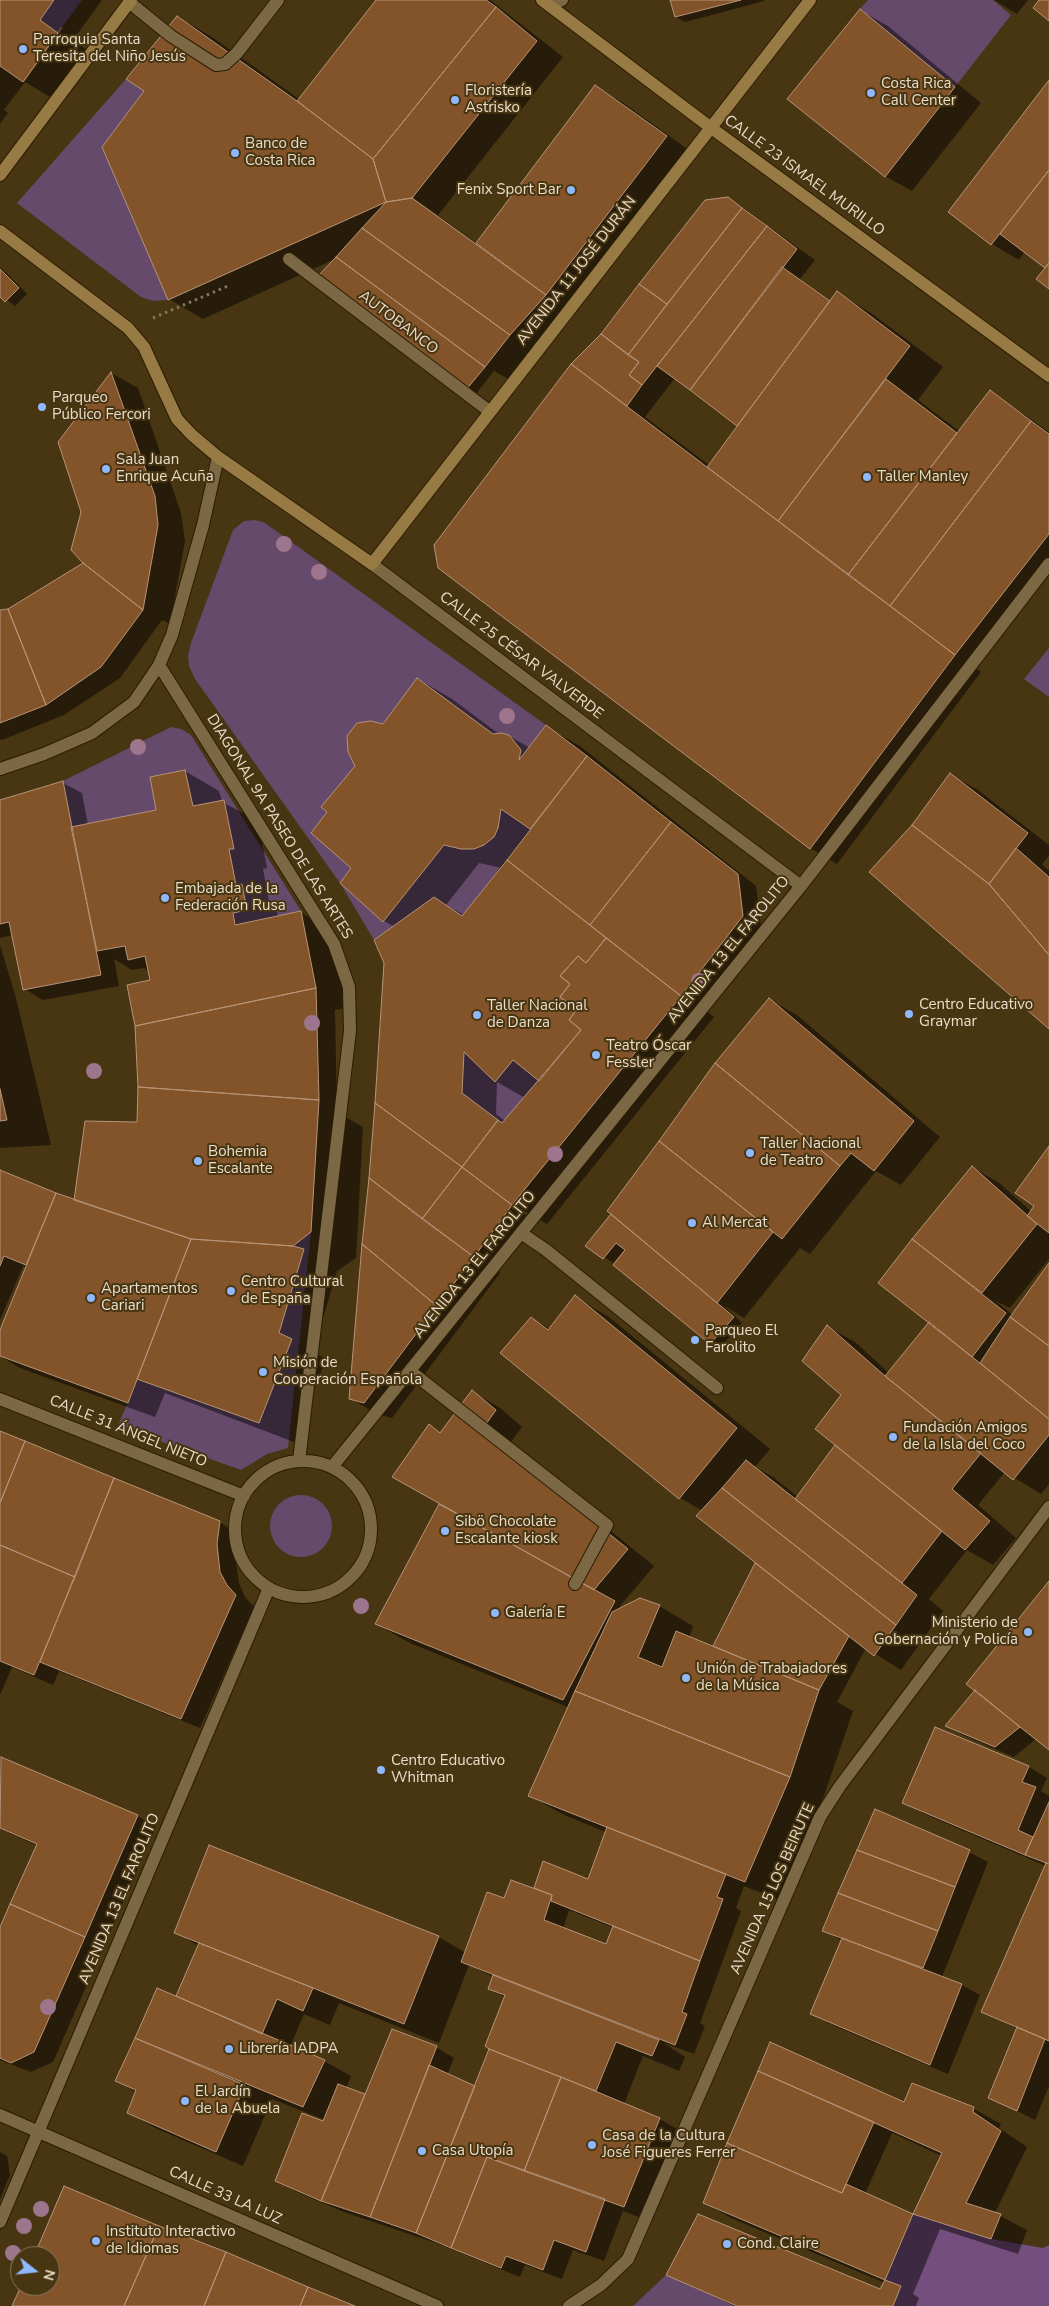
<!DOCTYPE html>
<meta charset="utf-8">
<style>
body{margin:0}
#map{position:relative;width:1049px;height:2306px;overflow:hidden;background:#483512;font-family:"Nunito Sans",sans-serif}
canvas{display:block}
.north{position:absolute;left:10px;top:2246px;width:50px;height:50px;box-sizing:border-box;background:#483512;border:1px solid #88785c;border-radius:50%;rotate:106deg;font-size:14px;font-weight:700;line-height:20px;text-align:center;color:#e9ddca}
.north::after{content:'';display:block;margin:auto;width:18px;height:22px;background:#8fb8fd;clip-path:polygon(50% 0,100% 100%,50% 72%,0 100%)}
</style>
<div id="map">
<canvas width="1049" height="2306"></canvas>
<div class="north">N</div>
</div>
<script>
const ctx = document.querySelector('canvas').getContext('2d');
ctx.lineJoin = 'round';
function paint(path, color) {
  ctx.fillStyle = color;
  ctx.fill(path, 'evenodd');
}
function shape(rows) {
  const path = new Path2D();
  for (const r of rows) {
    if (r.length === 3) {
      path.moveTo(r[0] + r[2], r[1]);
      path.arc(r[0], r[1], r[2], 0, 2 * Math.PI);
      continue;
    }
    path.moveTo(r[0], r[1]);
    for (let i = 2; i < r.length; i += 2) path.lineTo(r[i], r[i + 1]);
  }
  return path;
}
function strokePath(path, color, width, dash) {
  ctx.strokeStyle = color;
  ctx.lineWidth = width;
  ctx.lineCap = dash ? 'butt' : 'round';
  ctx.setLineDash(dash || []);
  ctx.stroke(path);
}
function label(font, color, halo, rows, align = 'center') {
  ctx.font = font + ' "Nunito Sans",sans-serif';
  ctx.lineWidth = 4;
  ctx.setLineDash([]);
  ctx.textBaseline = 'middle';
  ctx.strokeStyle = halo;
  ctx.fillStyle = color;
  for (const [text, x, y, turn = 0] of rows) {
    ctx.save();
    ctx.translate(x, y);
    ctx.rotate((+turn || 0) * Math.PI / 180);
    ctx.textAlign = isNaN(turn) ? turn : align;
    if (halo) ctx.strokeText(text, 0, 0);
    ctx.fillText(text, 0, 0);
    ctx.restore();
  }
}
paint(shape([
 [54,0,82,0,58,33,40,20],
 [868,0,993,0,1011,15,955,87,860,9],
 [126,79,144,91,102,147,168,300,153,301,141,297,17,203],
 [255,520,265,523,546,725,519,760,521,750,509,735,501,733,493,734,417,678,383,724,371,721,357,723,347,736,348,752,355,766,322,808,327,812,351,868,340,883,384,922,444,845,461,849,474,849,484,845,494,837,498,828,501,809,530,829,462,916,434,897,374,940,340,883,195,679,189,666,188,656,191,643,233,530,244,521],
 [1049,648,1049,697,1024,679],
 [171,727,181,729,191,735,301,911,235,925,233,913,247,910,242,885,236,885,229,849,233,849,224,800,193,806,185,770,150,777,156,810,71,827,63,781],
 [464,1052,495,1082,513,1060,539,1081,502,1123,462,1093],
 [311,1232,288,1448,267,1454,241,1470,118,1426,137,1379,259,1423,292,1339,279,1333,304,1249,293,1246],
 [301,1526,31],
 [666,2275,737,2306,633,2306]
]), '#664a6c');
paint(shape([
 [913,2214,991,2239,1043,2248,1049,2245,1049,2306,893,2306,901,2287,885,2280]
]), '#744e7c');
paint(shape([
 [0,0,102,0,73,40,91,53,57,101,25,82,4,110,8,113,0,124],
 [61,27,63,28,25,81,23,79],
 [377,0,490,0,563,57,438,215,478,243,595,87,622,102,693,153,512,381,494,371,475,395,335,259,203,319,169,299,146,90,178,17,212,37,299,99],
 [413,198,482,246,480,248,413,201],
 [671,0,764,0,764,1,685,22,676,17],
 [994,0,1028,0,1017,14],
 [861,11,888,26,981,103,912,191,885,176],
 [1049,82,1049,287,1047,268,1025,251,1019,260,992,244,950,212],
 [727,199,746,210,815,260,800,279,831,301,837,293,871,313,943,367,918,400,959,431,990,391,1049,432,1049,568,973,666,981,672,837,864,810,848,572,365],
 [675,378,739,425,709,465,645,417],
 [0,267,27,294,15,306,0,295],
 [111,373,138,388,181,513,185,541,170,624,162,620,120,678,64,715,2,740,0,739,0,611,9,611,88,566,82,512],
 [418,679,452,699,499,734,509,736,530,748,546,727,580,746,756,886,761,927,700,1006,714,1017,547,1224,517,1207,515,1209,530,1217,493,1267,500,1273,392,1418,377,1414,350,1398,395,927,384,921,341,883,352,867,329,812,356,766],
 [479,863,502,868,464,915,446,905],
 [497,1082,525,1098,505,1121,496,1114],
 [185,771,219,791,222,802,258,821,267,868,263,869,269,902,276,906,278,917,300,912,335,932,350,1007,335,1010,337,1112,363,1127,356,1258,337,1271,313,1352,326,1359,294,1442,165,1393,155,1417,20,1368,0,1356,0,1334,27,1268,23,1266,0,1320,0,1171,75,1201,138,1123,151,981,149,971,144,968,132,970,114,959,119,986,43,1000,25,989,13,935,0,938,0,801,63,783,82,793,88,825,158,811,151,778],
 [951,775,978,790,1049,845,1049,856,1042,864,1049,871,1049,1027,913,826],
 [0,945,16,998,51,1145,0,1148],
 [770,1000,797,1015,940,1137,901,1185,876,1171,810,1254,800,1248,744,1318,723,1305,742,1323,720,1348,711,1343,625,1249,613,1263,587,1245,612,1214,609,1211,716,1064],
 [1049,1149,1049,1259,1010,1308,995,1301,1013,1315,1049,1265,1049,1484,1041,1494,1005,1472,978,1505,1016,1538,993,1565,967,1550,929,1599,943,1611,901,1670,866,1648,837,1702,853,1711,824,1796,780,1900,744,1886,736,1908,741,1911,700,2023,705,2026,694,2054,664,2043,685,2057,679,2071,643,2056,624,2104,660,2119,687,2135,652,2222,623,2211,604,2261,573,2250,562,2279,525,2265,520,2277,436,2243,341,2211,295,2191,277,2181,325,2120,272,2099,243,2166,155,2128,128,2112,136,2092,117,2081,158,1990,176,1997,199,1946,175,1932,439,1937,466,1953,505,1900,534,1890,544,1863,589,1880,606,1832,564,1815,530,1796,570,1708,410,1643,376,1624,518,1546,429,1426,441,1433,472,1392,499,1407,522,1427,507,1447,654,1566,620,1606,623,1608,640,1599,659,1606,693,1626,689,1638,723,1652,724,1650,715,1645,757,1563,703,1511,680,1498,502,1353,531,1318,550,1329,575,1297,609,1317,770,1449,755,1467,773,1477,798,1497,837,1445,843,1394,828,1327,855,1342,889,1373,930,1322,880,1283,972,1167,999,1183,1032,1212,1036,1206],
 [569,1910,614,1928,607,1946,563,1929],
 [469,1965,494,1977,490,1988,505,1997,490,2051,476,2088,447,2075,454,2058,436,2047,365,2096,346,2088,351,2076,324,2061,290,2047,304,2014,330,2025,339,2003,439,2043],
 [0,1433,219,1522,238,1533,235,1556,239,1583,245,1597,254,1607,200,1728,59,1671,53,1685,12,1667,0,1695],
 [1049,1583,1049,1748,1037,1738,1014,1757,965,1736,946,1726,976,1690],
 [936,1728,1029,1767,1047,1778,1041,1791,1049,1796,1049,2086,1035,2120,989,2097,1017,2029,983,2012,1046,1866,922,1813,903,1802],
 [2,1758,138,1816,156,1827,53,2062,31,2072,0,2060,0,1931,38,1846,0,1829,0,1763],
 [969,1852,988,1862,942,1977,962,1985,980,1995,948,2074,830,2024,811,2014,842,1941,824,1930],
 [905,2104,974,2109,1001,2124,999,2128,1027,2147,995,2213,1027,2230,1018,2254,940,2229,913,2294,919,2298,916,2306,734,2306,668,2274,881,2290,885,2283,731,2218,704,2202],
 [892,2133,942,2156,914,2215,865,2194],
 [0,2152,7,2156,10,2175,0,2199]
]), '#0007');
const building = shape([
 [0,0,54,0,40,20,58,33,23,82,0,66,0,0],
 [376,0,486,0,496,7,373,159,297,101,376,0],
 [670,0,741,0,675,17,670,0],
 [1039,0,1049,0,1049,21,1033,8,1039,0],
 [496,7,537,41,412,198,386,202,373,159,496,7],
 [860,9,955,87,885,177,787,99,860,9],
 [177,16,297,101,373,159,386,202,168,300,102,147,144,91,126,79,177,16],
 [1049,80,1049,170,991,245,948,212,1049,80],
 [595,85,667,136,546,295,476,243,595,85],
 [1049,170,1049,263,1045,268,1000,234,1049,170],
 [728,197,742,208,667,304,639,284,705,200,728,197],
 [412,198,546,295,510,335,362,228,386,202,412,198],
 [742,208,767,226,642,385,629,375,639,362,628,355,742,208],
 [767,226,797,249,690,390,657,366,767,226],
 [362,228,510,335,485,367,336,257,362,228],
 [336,257,485,367,465,391,319,275,336,257],
 [1049,263,1049,289,1036,279,1049,263],
 [782,267,830,301,737,426,690,390,782,267],
 [0,269,19,288,5,302,0,297,0,269],
 [639,284,667,304,628,355,601,334,639,284],
 [837,291,910,346,778,521,707,467,837,291],
 [601,334,639,362,629,375,642,385,627,406,571,364,601,334],
 [571,364,955,655,810,849,438,568,434,545,571,364],
 [111,372,155,496,158,525,143,610,83,563,71,550,81,512,58,442,111,372],
 [886,379,957,433,848,575,778,521,886,379],
 [990,390,1031,421,890,606,848,575,990,390],
 [1031,421,1049,434,1049,534,955,655,890,606,1031,421],
 [83,563,143,610,101,667,46,705,8,609,83,563],
 [8,609,46,705,0,723,0,610,8,609],
 [417,678,493,734,501,733,509,735,521,750,519,760,546,725,587,756,530,829,501,809,498,828,494,837,484,845,474,849,461,849,444,845,383,922,340,883,351,868,311,833,327,812,321,807,355,766,348,752,347,736,357,723,371,721,383,724,417,678],
 [587,756,671,822,590,925,507,860,587,756],
 [185,770,193,806,224,800,234,849,229,849,236,885,242,884,247,910,233,913,235,925,301,911,316,988,135,1026,127,985,150,980,145,956,128,960,125,946,97,951,71,827,156,810,150,777,185,770],
 [950,773,1028,833,989,884,912,825,950,773],
 [63,781,101,975,23,990,9,922,0,924,0,800,63,781],
 [671,822,738,874,743,916,681,996,590,925,671,822],
 [912,825,989,884,1049,955,1049,1029,869,872,912,825],
 [1016,848,1049,877,1049,955,989,884,1016,848],
 [507,860,606,938,586,963,578,956,560,976,570,984,560,997,577,1009,569,1020,581,1030,539,1081,513,1060,495,1082,464,1052,462,1093,498,1120,462,1167,375,1103,384,963,374,940,434,897,462,916,507,860],
 [606,938,681,996,512,1205,462,1167,498,1120,502,1123,581,1030,569,1020,577,1009,560,997,570,984,560,976,578,956,586,963,606,938],
 [316,988,319,1100,138,1087,135,1026,316,988],
 [769,998,914,1121,874,1171,851,1153,840,1166,715,1063,769,998],
 [715,1063,840,1166,782,1239,659,1141,715,1063],
 [138,1087,319,1100,311,1232,293,1246,191,1239,74,1200,85,1121,137,1122,138,1087],
 [0,1089,7,1120,0,1121,0,1089],
 [375,1103,462,1167,422,1219,369,1178,375,1103],
 [659,1141,773,1232,717,1303,607,1211,659,1141],
 [1049,1146,1049,1233,1027,1216,1034,1206,1015,1193,1049,1146],
 [972,1166,1037,1224,982,1293,912,1239,972,1166],
 [462,1167,512,1205,474,1257,422,1219,462,1167],
 [0,1170,56,1193,26,1265,4,1256,0,1266,0,1170],
 [369,1178,474,1257,437,1306,362,1244,369,1178],
 [56,1193,191,1239,128,1403,0,1356,0,1330,56,1193],
 [611,1214,734,1317,710,1344,613,1265,625,1250,616,1243,603,1259,585,1246,611,1214],
 [191,1239,293,1246,304,1249,279,1333,292,1339,259,1423,137,1379,191,1239],
 [912,1239,1006,1313,972,1357,878,1283,912,1239],
 [362,1244,437,1306,364,1403,349,1399,362,1244],
 [1049,1263,1049,1346,1010,1317,1049,1263],
 [575,1295,737,1428,679,1499,500,1353,531,1317,548,1330,575,1295],
 [1010,1317,1049,1346,1049,1419,980,1363,1010,1317],
 [929,1322,1049,1419,1049,1435,1013,1480,885,1376,929,1322],
 [827,1325,885,1376,981,1453,952,1489,990,1521,965,1550,815,1429,841,1395,802,1361,827,1325],
 [472,1390,496,1410,481,1431,628,1549,594,1590,392,1477,429,1424,440,1433,472,1390],
 [0,1431,25,1441,0,1503,0,1431],
 [25,1441,114,1478,75,1577,0,1545,0,1503,25,1441],
 [835,1445,942,1531,902,1583,795,1499,835,1445],
 [746,1460,917,1595,896,1625,722,1488,746,1460],
 [114,1478,220,1521,217,1544,220,1572,227,1585,236,1595,181,1719,40,1662,114,1478],
 [722,1488,896,1625,874,1656,696,1516,722,1488],
 [439,1504,615,1601,563,1700,375,1624,439,1504],
 [0,1545,75,1577,34,1675,0,1661,0,1545],
 [755,1563,849,1636,819,1690,713,1646,755,1563],
 [1049,1581,1049,1750,966,1684,1049,1581],
 [640,1598,660,1605,638,1657,662,1667,676,1631,819,1690,790,1777,575,1691,612,1612,640,1598],
 [975,1690,1020,1727,995,1747,945,1726,975,1690],
 [575,1691,790,1777,745,1882,528,1796,575,1691],
 [935,1727,1029,1766,1022,1782,1036,1787,1018,1830,1033,1837,1025,1855,902,1803,935,1727],
 [1,1757,138,1815,85,1937,10,1904,37,1844,0,1828,1,1757],
 [1049,1802,1049,1864,1025,1855,1049,1802],
 [875,1809,970,1850,955,1887,857,1850,875,1809],
 [607,1827,726,1874,717,1897,723,1899,700,1961,551,1901,552,1895,534,1888,543,1861,588,1879,607,1827],
 [209,1845,439,1936,404,2024,174,1933,209,1845],
 [857,1850,955,1887,938,1931,838,1893,857,1850],
 [1046,1863,1049,1864,1049,2041,981,2012,1046,1863],
 [511,1880,552,1895,544,1920,606,1944,613,1926,700,1961,682,2012,687,2014,675,2045,461,1962,487,1892,504,1898,511,1880],
 [838,1893,938,1931,923,1968,822,1931,838,1893],
 [10,1904,85,1937,34,2052,11,2063,0,2058,0,1927,10,1904],
 [842,1938,962,1984,930,2065,810,2014,842,1938],
 [199,1943,313,1988,303,2011,277,1999,262,2034,176,1996,199,1943],
 [493,1975,659,2040,652,2056,616,2042,596,2091,489,2049,485,2046,505,1995,488,1989,493,1975],
 [157,1988,325,2060,303,2107,135,2038,157,1988],
 [1017,2027,1045,2039,1017,2111,988,2098,1017,2027],
 [392,2029,437,2046,370,2217,321,2201,392,2029],
 [135,2038,245,2085,216,2152,127,2113,136,2090,115,2081,135,2038],
 [770,2042,904,2102,912,2083,974,2107,973,2112,1001,2131,966,2203,1001,2214,991,2239,913,2214,942,2153,758,2071,770,2042],
 [489,2049,561,2077,524,2171,487,2157,451,2248,416,2233,489,2049],
 [429,2065,475,2086,416,2233,370,2217,429,2065],
 [758,2071,874,2122,842,2193,727,2143,758,2071],
 [561,2077,660,2118,624,2207,524,2171,561,2077],
 [338,2084,365,2094,321,2201,275,2181,302,2113,323,2121,338,2084],
 [727,2143,842,2193,846,2184,913,2214,885,2280,703,2203,727,2143],
 [487,2157,605,2199,586,2252,554,2240,543,2270,506,2256,501,2268,451,2248,487,2157],
 [64,2186,159,2226,124,2306,12,2306,21,2286,50,2286,50,2256,34,2256,64,2186],
 [698,2214,880,2289,885,2280,901,2286,893,2306,737,2306,666,2275,698,2214],
 [159,2226,226,2252,204,2306,124,2306,159,2226],
 [226,2252,308,2287,300,2306,204,2306,226,2252],
 [308,2287,355,2306,300,2306,308,2287]
]);
paint(building, '#83542a');
strokePath(building, '#b69478', 1);
const lane = shape([
 [129,2,171,36,216,65,225,64,237,53,278,0],
 [550,6,562,0],
 [289,259,489,411],
 [521,1233,546,1250,717,1388],
 [410,1371,607,1525,575,1584]
]);
const street = shape([
 [372,564,801,886],
 [159,665,334,944,349,987,350,1031,299,1461],
 [0,769,44,754,92,733,134,702,159,665,172,635,203,525,218,457],
 [0,1399,244,1496],
 [303,1529,68],
 [332,1467,801,886,1049,564],
 [0,2115,437,2306],
 [0,2222,269,1588],
 [569,2306,601,2285,628,2259,820,1817,840,1786,1049,1507]
]);
const secondary = shape([
 [542,0,710,127,1049,376],
 [0,175,131,0],
 [0,231,128,328,144,347,177,419,192,435,218,457,372,564,810,0]
]);
strokePath(lane, '#2b1d03', 14);
strokePath(street, '#2b1d03', 14);
strokePath(secondary, '#2b1d03', 14);
strokePath(shape([
 [153,318,228,286]
]), '#867558', 3, [2.5, 4]);
strokePath(lane, '#7c6844', 12);
strokePath(street, '#7c6844', 12);
strokePath(secondary, '#977a44', 12);
ctx.fillStyle = '#9d758c';
for (const [x, y] of [
 [284,544],
 [319,572],
 [507,716],
 [138,747],
 [699,981],
 [312,1023],
 [94,1071],
 [555,1154],
 [361,1606],
 [48,2007],
 [41,2209],
 [24,2226],
 [13,2253]
]) {
  ctx.beginPath();
  ctx.arc(x, y, 8, 0, 2 * Math.PI);
  ctx.fill();
}
for (const [x, y, r, color] of [
 [23,49,5,"#8fb8fd"],
 [871,93,5,"#8fb8fd"],
 [455,100,5,"#8fb8fd"],
 [235,153,5,"#8fb8fd"],
 [571,190,5,"#8fb8fd"],
 [42,407,5,"#8fb8fd"],
 [106,469,5,"#8fb8fd"],
 [867,477,5,"#8fb8fd"],
 [165,898,5,"#8fb8fd"],
 [909,1014,5,"#8fb8fd"],
 [477,1015,5,"#8fb8fd"],
 [596,1055,5,"#8fb8fd"],
 [750,1153,5,"#8fb8fd"],
 [198,1161,5,"#8fb8fd"],
 [692,1223,5,"#8fb8fd"],
 [231,1291,5,"#8fb8fd"],
 [91,1298,5,"#8fb8fd"],
 [695,1340,5,"#8fb8fd"],
 [263,1372,5,"#8fb8fd"],
 [893,1437,5,"#8fb8fd"],
 [445,1531,5,"#8fb8fd"],
 [495,1613,5,"#8fb8fd"],
 [1028,1632,5,"#8fb8fd"],
 [686,1678,5,"#8fb8fd"],
 [381,1770,5,"#8fb8fd"],
 [229,2049,5,"#8fb8fd"],
 [185,2101,5,"#8fb8fd"],
 [592,2145,5,"#8fb8fd"],
 [422,2151,5,"#8fb8fd"],
 [96,2241,5,"#8fb8fd"],
 [727,2244,5,"#8fb8fd"]
]) {
  const dot = new Path2D();
  dot.arc(x, y, r, 0, 2 * Math.PI);
  ctx.fillStyle = color;
  ctx.fill(dot);
  strokePath(dot, '#483512', 2);
}
label('15px', '#e9ddca', '#483512', [
 ["Parroquia Santa",33,40],
 ["Teresita del Niño Jesús",33,57],
 ["Costa Rica",881,84],
 ["Call Center",881,101],
 ["Floristería",465,91],
 ["Astrisko",465,108],
 ["Banco de",245,144],
 ["Costa Rica",245,161],
 ["Fenix Sport Bar",561,190,"right"],
 ["Parqueo",52,398],
 ["Público Fercori",52,415],
 ["Sala Juan",116,460],
 ["Enrique Acuña",116,477],
 ["Taller Manley",877,477],
 ["Embajada de la",175,889],
 ["Federación Rusa",175,906],
 ["Centro Educativo",919,1005],
 ["Graymar",919,1022],
 ["Taller Nacional",487,1006],
 ["de Danza",487,1023],
 ["Teatro Óscar",606,1046],
 ["Fessler",606,1063],
 ["Taller Nacional",760,1144],
 ["de Teatro",760,1161],
 ["Bohemia",208,1152],
 ["Escalante",208,1169],
 ["Al Mercat",702,1223],
 ["Centro Cultural",241,1282],
 ["de España",241,1299],
 ["Apartamentos",101,1289],
 ["Cariari",101,1306],
 ["Parqueo El",705,1331],
 ["Farolito",705,1348],
 ["Misión de",273,1363],
 ["Cooperación Española",273,1380],
 ["Fundación Amigos",903,1428],
 ["de la Isla del Coco",903,1445],
 ["Sibö Chocolate",455,1522],
 ["Escalante kiosk",455,1539],
 ["Galería E",505,1613],
 ["Ministerio de",1018,1623,"right"],
 ["Gobernación y Policía",1018,1640,"right"],
 ["Unión de Trabajadores",696,1669],
 ["de la Música",696,1686],
 ["Centro Educativo",391,1761],
 ["Whitman",391,1778],
 ["Librería IADPA",239,2049],
 ["El Jardín",195,2092],
 ["de la Abuela",195,2109],
 ["Casa de la Cultura",602,2136],
 ["José Figueres Ferrer",602,2153],
 ["Casa Utopía",432,2151],
 ["Instituto Interactivo",106,2232],
 ["de Idiomas",106,2249],
 ["Cond. Claire",737,2244]
], 'left');
label('15px', '#e9ddca', '#483512', [
 ["CALLE 23 ISMAEL MURILLO",804,176,36],
 ["AVENIDA 11 JOSÉ DURÁN",577,271,-52],
 ["AUTOBANCO",398,323,37],
 ["CALLE 25 CÉSAR VALVERDE",521,656,37],
 ["DIAGONAL 9A PASEO DE LAS ARTES",279,827,58],
 ["AVENIDA 13 EL FAROLITO",729,950,-51],
 ["AVENIDA 13 EL FAROLITO",475,1265,-51],
 ["CALLE 31 ÁNGEL NIETO",128,1432,22],
 ["AVENIDA 15 LOS BEIRUTE",773,1889,-66],
 ["AVENIDA 13 EL FAROLITO",120,1899,-67],
 ["CALLE 33 LA LUZ",225,2196,24]
]);
</script>
